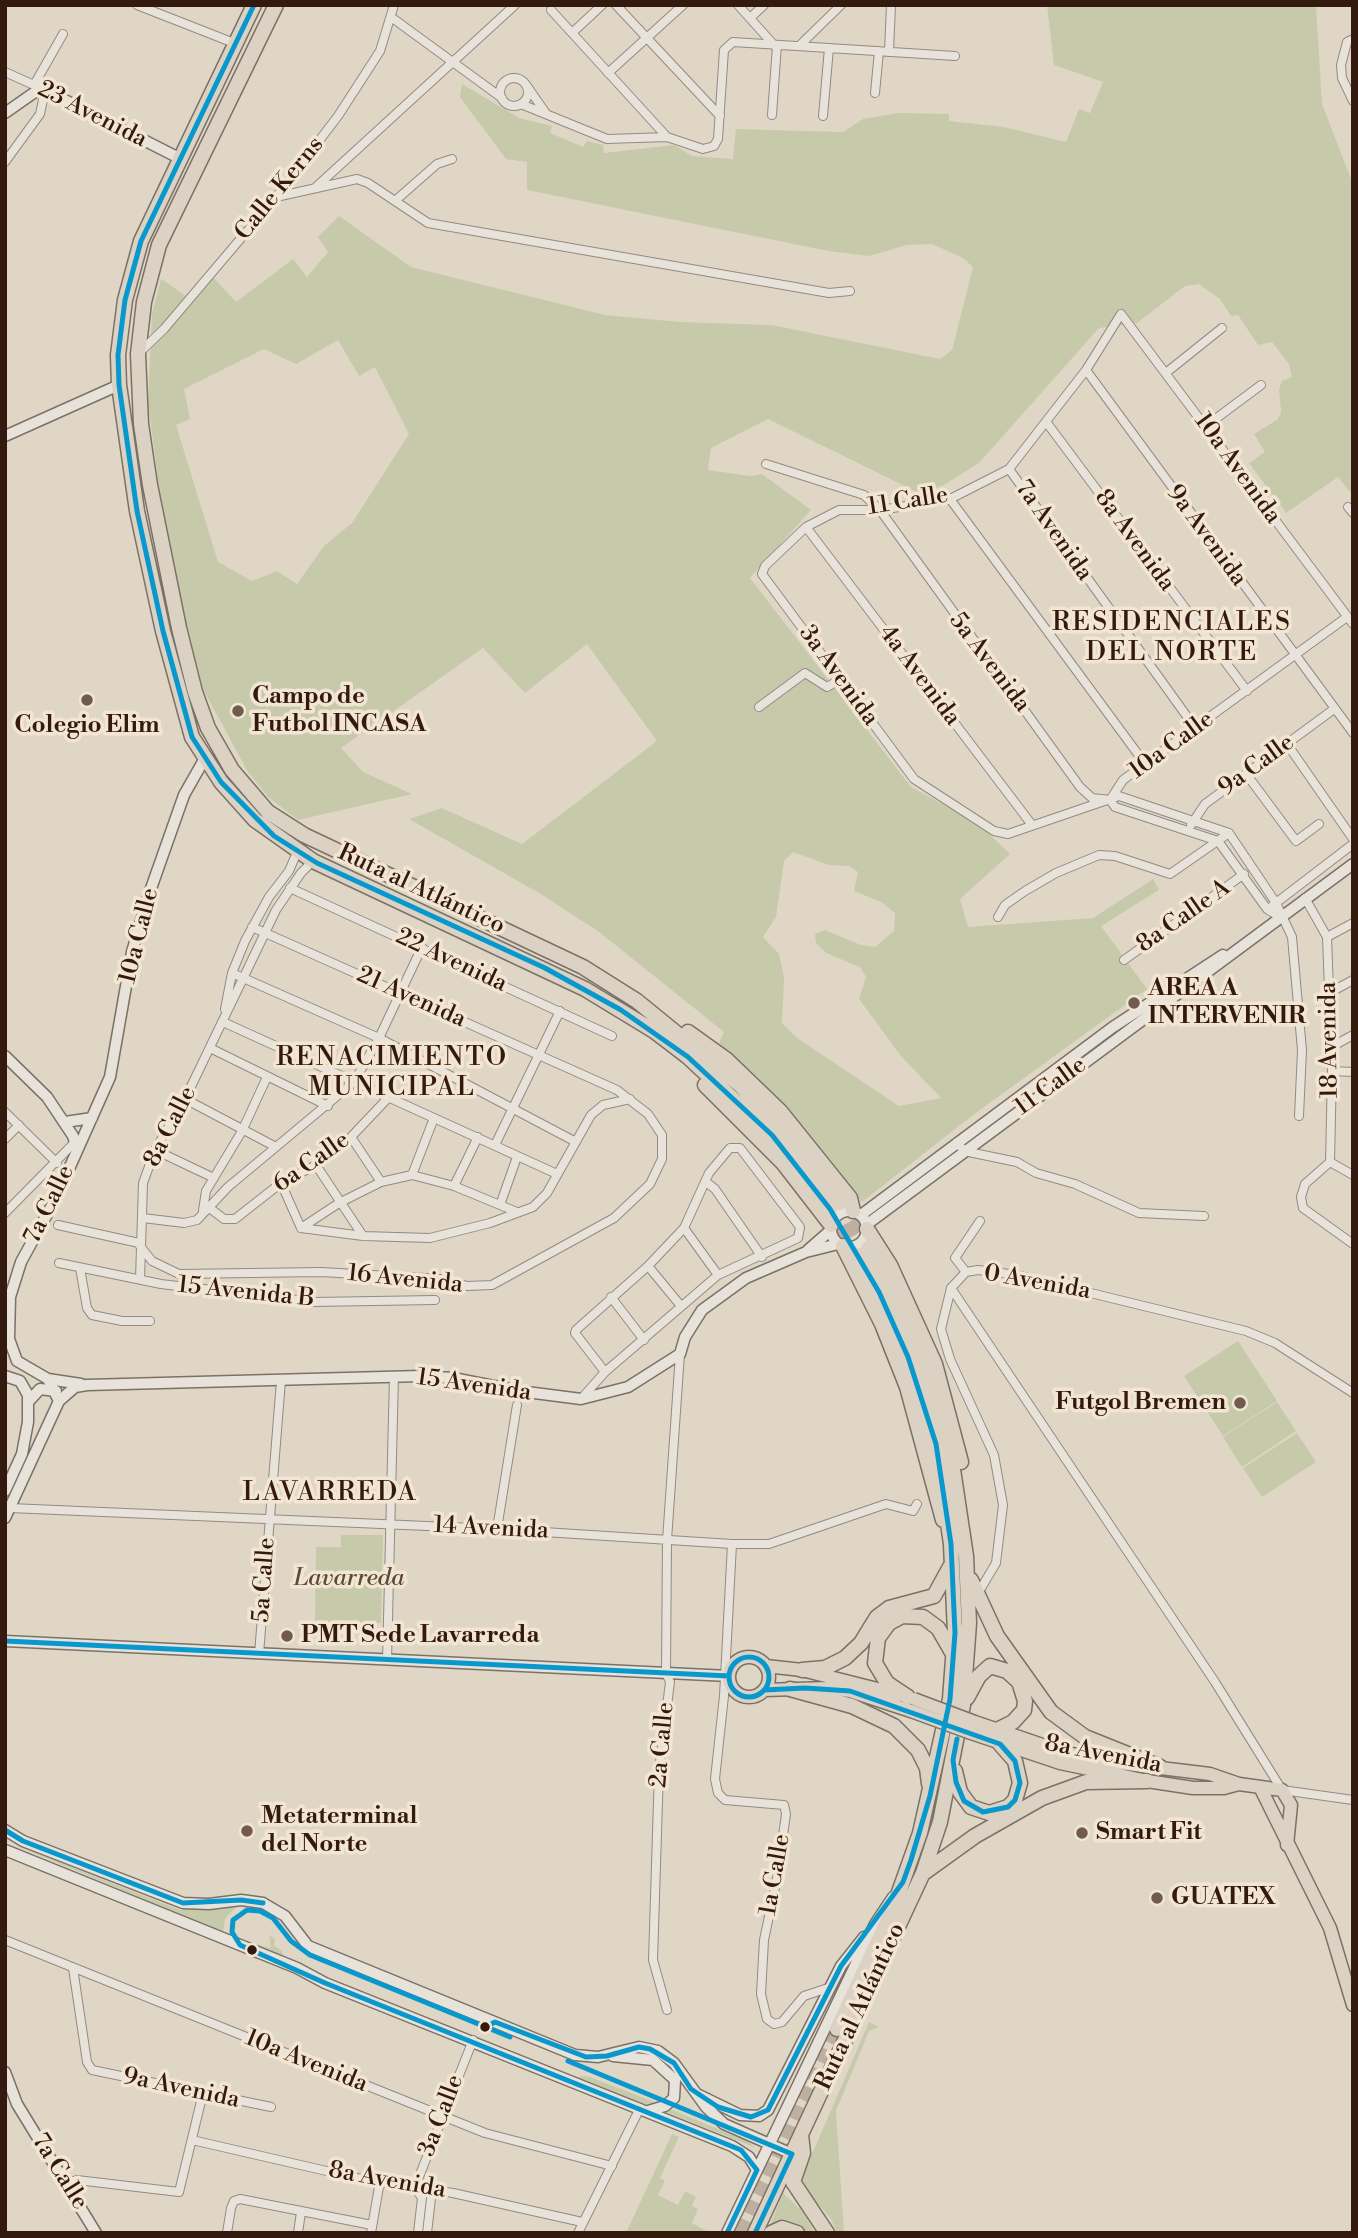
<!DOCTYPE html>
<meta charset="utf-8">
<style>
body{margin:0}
#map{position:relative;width:1358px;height:2238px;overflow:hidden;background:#e0d6c6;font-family:"Libre Bodoni",serif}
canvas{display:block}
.frame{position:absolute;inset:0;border:7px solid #34190e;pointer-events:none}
</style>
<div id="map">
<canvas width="1358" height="2238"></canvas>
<div class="frame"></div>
</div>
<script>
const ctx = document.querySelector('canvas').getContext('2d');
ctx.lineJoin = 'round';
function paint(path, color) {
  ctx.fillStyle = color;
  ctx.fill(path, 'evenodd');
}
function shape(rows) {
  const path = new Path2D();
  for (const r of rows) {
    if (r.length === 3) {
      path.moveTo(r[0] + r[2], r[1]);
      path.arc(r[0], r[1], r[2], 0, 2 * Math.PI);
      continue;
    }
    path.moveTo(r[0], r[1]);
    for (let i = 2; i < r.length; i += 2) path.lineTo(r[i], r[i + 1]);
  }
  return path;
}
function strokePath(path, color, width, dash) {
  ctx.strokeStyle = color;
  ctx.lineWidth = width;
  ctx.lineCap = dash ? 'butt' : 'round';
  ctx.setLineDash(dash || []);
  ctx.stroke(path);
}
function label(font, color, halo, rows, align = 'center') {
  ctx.font = font + ' "Libre Bodoni",serif';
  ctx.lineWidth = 7;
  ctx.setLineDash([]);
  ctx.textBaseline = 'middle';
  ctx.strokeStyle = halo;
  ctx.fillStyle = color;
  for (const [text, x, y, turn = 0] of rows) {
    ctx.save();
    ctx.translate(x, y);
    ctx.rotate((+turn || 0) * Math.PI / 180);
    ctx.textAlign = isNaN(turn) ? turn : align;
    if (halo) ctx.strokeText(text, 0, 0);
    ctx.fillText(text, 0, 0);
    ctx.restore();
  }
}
paint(shape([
 [1047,5,1316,5,1322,104,1353,184,1353,496,1338,477,1286,513,1249,463,1265,452,1254,434,1277,420,1281,412,1279,389,1282,381,1292,377,1289,364,1272,342,1258,345,1238,315,1231,316,1220,299,1199,284,1185,286,1137,323,1099,328,979,463,942,486,917,492,768,419,711,448,708,470,750,476,762,474,811,510,750,578,911,787,978,823,1010,854,960,899,968,927,1093,918,1153,879,1159,890,1101,926,1147,989,973,1115,862,1202,797,1119,719,1043,724,1032,598,931,539,893,409,819,442,808,522,844,657,741,587,644,525,693,483,648,341,748,363,772,412,794,298,820,268,797,248,772,203,689,177,588,160,495,148,402,152,314,161,279,192,300,212,276,236,302,293,259,307,277,328,252,318,237,339,216,411,267,605,315,680,322,772,325,940,359,952,350,973,267,963,258,932,244,907,245,869,256,828,251,527,190,527,162,506,159,460,97,462,84,519,118,552,126,550,133,583,147,587,141,603,145,604,153,674,145,692,156,733,159,736,129,843,132,863,119,899,113,949,114,949,121,1004,127,1066,142,1079,109,1090,113,1103,82,1054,65],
 [338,340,359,376,375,367,409,434,352,523,324,546,297,584,277,571,252,581,218,562,176,425,190,419,184,389,264,349,296,364],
 [793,852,829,865,849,866,858,872,854,891,881,902,895,913,894,931,875,947,861,945,825,930,815,934,816,943,826,953,860,967,866,977,859,999,901,1056,941,1098,899,1106,797,1038,782,1023,784,978,779,954,763,937,776,917,784,861],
 [1238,1341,1277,1401,1223,1436,1184,1376],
 [1277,1402,1296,1431,1242,1467,1223,1437],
 [1297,1433,1316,1462,1262,1497,1243,1468],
 [341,1535,383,1535,381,1623,315,1622,316,1547,341,1547],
 [5,1841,180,1910,237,1906,225,1919,223,1932],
 [269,1935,275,1939,274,1946,281,1950,284,1957,252,1943,271,1948],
 [869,2022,879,2027,869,2031,836,2111,844,2233,837,2233,831,2219,800,2182],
 [587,2076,657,2103,644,2104,575,2077],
 [670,2109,747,2141,756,2148,666,2112],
 [672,2134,679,2137,660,2178,665,2181,658,2195,678,2205,685,2191,696,2197,692,2206,698,2209,692,2223,710,2233,626,2233],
 [783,2193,802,2211,815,2233,804,2233,790,2222,769,2228]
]), '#c6caab');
strokePath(shape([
 [840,1203,868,1248],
 [830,1209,859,1255],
 [740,2233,837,2029]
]), '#beb0a1', 14, [14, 7]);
const street = shape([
 [137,5,234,43],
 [616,5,720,116],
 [738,5,774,45],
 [551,10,667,137],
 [391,17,502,98],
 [750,18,764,5],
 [572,33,602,5],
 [1353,39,1347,42,1341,65,1342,78,1353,101],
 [799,46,841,5],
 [889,52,891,5],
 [5,72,45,90,40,114,5,162],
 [608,73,683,5],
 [514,92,14],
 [34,85,63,34],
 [527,86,545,112],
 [875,93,879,51],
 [521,104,607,139,667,137,703,149,714,146,718,139,724,50,733,42,955,56],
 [772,115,777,45],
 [823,116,829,48],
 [316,187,515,5],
 [276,197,357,179,368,183,428,223,829,293,850,291],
 [396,200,437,164,452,159],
 [140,352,164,329,276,197,338,116,380,51,394,5],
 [1086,370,1353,733],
 [1167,372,1222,328],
 [1047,423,1247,691],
 [1206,426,1261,385],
 [766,464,864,495,880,510,1080,787,1092,798,1110,800,1115,807,1218,841,1267,909,1280,917],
 [1009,469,1196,729],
 [950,499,1146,765],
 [1348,507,1353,513],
 [806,527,1032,825],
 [759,707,805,673,827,687,841,679],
 [1287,744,1353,839],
 [1247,775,1296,841,1319,824],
 [1110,800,1123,780,1347,617],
 [1191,825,1205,804,1334,709],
 [290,888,612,1036],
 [1305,898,1327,937,1332,1071,1330,1162],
 [1272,906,1353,844],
 [998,917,1005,905,1025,891,1056,873,1099,855,1115,856,1170,874,1229,833],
 [1327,937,1353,923],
 [1124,960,1244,874],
 [232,973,379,1038,576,1142],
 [1329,993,1353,980],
 [225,1009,232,973,245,941,269,897,289,871,298,850],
 [223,1022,557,1174],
 [1331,1047,1353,1035],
 [210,1048,328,1106],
 [1332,1071,1353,1072],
 [185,1099,276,1147],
 [5,1112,57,1163],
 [1299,1116,1302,1050,1292,937,1276,903,1229,833,1119,796,1008,834,994,831,914,779,762,574,765,566,806,527,839,510,880,510,950,499,1009,469,1086,370,1121,314,1353,624],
 [351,1137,381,1182],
 [5,1139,19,1125],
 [957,1142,964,1151,1017,1162,1036,1173,1075,1184,1139,1213,1204,1216],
 [495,1145,560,1011],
 [155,1150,214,1178],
 [517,1157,500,1205,517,1212],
 [1330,1162,1305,1184,1301,1197,1303,1208,1353,1244],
 [1330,1162,1353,1175],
 [316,1165,363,1236],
 [412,1175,434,1118],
 [706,1182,715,1189,762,1257],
 [281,1183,301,1228],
 [454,1186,478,1137],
 [207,1206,224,1219,235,1219,281,1183,316,1165,351,1137,388,1098],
 [203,1210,206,1191,242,1131,267,1077],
 [5,1213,75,1142],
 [143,1218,184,1223,197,1220,228,1187,354,1082,379,1038,422,947],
 [58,1225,139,1243],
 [301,1228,363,1236,430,1238,490,1223,533,1207,547,1193,591,1115,603,1105,630,1099],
 [301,1228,339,1203,381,1182,412,1175,454,1186,500,1205],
 [684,1228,718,1275],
 [140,1246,152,1261,179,1274,321,1272,442,1279,467,1286,492,1285,614,1218,650,1184,662,1159,662,1135,648,1114,617,1090,252,927],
 [59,1263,161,1284,314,1302,435,1300],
 [648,1266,681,1306],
 [80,1268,87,1308,92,1315,122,1321,150,1321],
 [966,1272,955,1258,980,1221],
 [140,1279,143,1183,155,1150,185,1099,276,910,301,873,313,861],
 [951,1288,1215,1682,1282,1790,1353,1800],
 [611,1297,644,1340],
 [581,1399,605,1372,718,1275,798,1238,800,1227,740,1148,730,1148,709,1173,684,1228,648,1266,576,1330,575,1333,605,1372],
 [10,1508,497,1529,732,1544,769,1544,886,1504,913,1511,917,1504],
 [497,1529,517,1405],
 [732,1544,724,1696,715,1779,718,1793,725,1800,784,1805,786,1814,777,1878,764,1940,761,1994,767,2019,774,2024,782,2022,804,1996,828,1988],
 [977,1595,996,1563,1003,1505,994,1455,950,1359,941,1329,951,1288,966,1272,978,1270,1017,1275,1246,1331,1275,1343,1353,1393],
 [259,1654,281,1381],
 [387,1660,394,1376],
 [5,1940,485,2133,612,2166],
 [73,1968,87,2062,92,2070,271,2107],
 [667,2010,653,1960,659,1770,670,1682,666,1673,667,1540,680,1354],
 [192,2140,357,2178,453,2193,582,2222],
 [65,2183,77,2180,179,2192,203,2093],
 [227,2233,231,2208,234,2201,240,2199,372,2225],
 [298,2233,301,2212],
 [371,2233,380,2181],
 [418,2233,422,2198,415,2187,473,2040],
 [427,2233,432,2190],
 [578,2233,640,2108]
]);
const secondary = shape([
 [5,113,35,92,45,90,179,158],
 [5,436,119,385],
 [5,1056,47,1097,73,1136,77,1149],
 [65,1122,92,1118],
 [849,1229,18],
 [861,1215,1113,1027,1223,955],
 [866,1225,1353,864],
 [808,1250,831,1230],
 [5,1376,20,1381,28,1395,28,1422,22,1454,5,1491],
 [48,1379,81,1384],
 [59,1401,75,1387,87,1385,420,1376,453,1378,519,1391,581,1399,628,1387,680,1354,685,1337,702,1310,746,1278,806,1252,838,1244],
 [28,1402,40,1389,56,1391],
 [5,1518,59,1401,48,1379,17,1361,9,1339,10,1297,21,1262,56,1198,110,1077,132,952,148,897,184,795,205,758],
 [5,1641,729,1676],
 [5,1830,23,1841,183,1903,209,1904,241,1900,263,1903,285,1916,308,1946,575,2055,598,2057,639,2047,658,2051,674,2063,706,2107,724,2124,792,2154],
 [5,1850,297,1968,325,1983,732,2146,749,2157,757,2170],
 [613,2056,653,2060,675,2080,674,2098,665,2106,648,2111],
 [5,2072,17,2104,96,2233],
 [699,2095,740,2115,759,2116,768,2110,841,1966,864,1937],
 [727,2233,875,1924,893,1897]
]);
const primary = shape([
 [749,1677,20],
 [766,1666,802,1670,901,1695],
 [764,1690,828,1688,850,1691,911,1711],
 [975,1722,1063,1752,1111,1762,1210,1774,1239,1784,1282,1790,1291,1805,1287,1845],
 [971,1733,1060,1763,1147,1781,1193,1788,1224,1788,1239,1784],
 [1260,1787,1330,1928,1353,2005]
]);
const highway = shape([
 [254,5,141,241,125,300,118,355,119,385,137,511,163,631,192,737,221,782,255,820,313,861,585,989,654,1031,688,1057,772,1135,830,1209],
 [276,5,159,245,144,302,138,354,141,424,150,485,179,628,195,692,208,728,232,770,268,812,304,835,583,967,637,1001,740,1085,804,1155,840,1203],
 [688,1032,727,1060,780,1111,850,1198,853,1211],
 [705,1085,783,1163,831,1225],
 [867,1229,890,1265,935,1364,961,1462],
 [843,1246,882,1324,907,1387,943,1520],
 [971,1580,997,1636,1051,1712,1085,1737,1160,1767],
 [802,1670,825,1668,845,1658,861,1643,877,1617,889,1608,934,1596,950,1567],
 [790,1689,852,1706,894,1726,918,1750,927,1768,929,1784],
 [908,1697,887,1683,875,1663,878,1638,889,1623,902,1616,923,1617,938,1628,953,1654],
 [967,1698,979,1676,990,1666,1007,1671,1019,1682,1025,1701,1024,1710,1013,1722,997,1730],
 [955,1771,960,1792,971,1807,989,1813,1008,1807,1015,1800,1020,1783,1015,1761,1000,1744],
 [925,1872,975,1836,1042,1798,1086,1782,1147,1781],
 [837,2029,893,1909,920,1833,950,1699,955,1633,951,1544,936,1444,908,1357,859,1255],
 [801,2135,803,2153,793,2182,827,2233],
 [755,2233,923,1873,940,1822,963,1705,969,1623,966,1556,951,1456,944,1426,913,1338,868,1248],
 [771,2233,782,2228,797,2233]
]);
strokePath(street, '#948a80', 10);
strokePath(secondary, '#7b7167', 13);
strokePath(primary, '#7b7167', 15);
strokePath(highway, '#7b7167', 17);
strokePath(street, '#e7e2da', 8);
strokePath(secondary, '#e7e2da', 10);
strokePath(primary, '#dbd2c4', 12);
strokePath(highway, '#dbd2c4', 14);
const primaryBridge = shape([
 [914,1699,975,1722],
 [911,1711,971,1733]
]);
strokePath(primaryBridge, '#7b7167', 15, []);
strokePath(primaryBridge, '#dbd2c4', 12);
strokePath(shape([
 [254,5,141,241,125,300,118,355,119,385,137,511,163,631,192,737,221,782,274,836,317,863,545,968,621,1010,688,1057,772,1135,830,1209,879,1292,908,1357,936,1444,951,1544,955,1633,950,1699,930,1796,911,1860,903,1882,841,1966,768,2110,751,2117,718,2107,691,2089,674,2063,650,2049,639,2047,607,2056,586,2057,495,2022,486,2027],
 [5,1641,729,1676],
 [749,1677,20],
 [764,1690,805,1688,850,1691,1000,1744,1015,1761,1020,1783,1015,1800,1008,1807,983,1812,964,1801,956,1782,953,1760,957,1739],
 [5,1830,23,1841,183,1903,241,1900,263,1903],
 [510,2037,310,1955,291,1941,273,1918,260,1911,247,1910,233,1920,232,1932,240,1945,325,1983,741,2150,757,2170,727,2233],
 [568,2061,792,2154,755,2233]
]), '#0898cd', 5);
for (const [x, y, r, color] of [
 [87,700,7,"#705b4e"],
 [238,711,7,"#705b4e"],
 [1134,1003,7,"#705b4e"],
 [1240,1403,7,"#705b4e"],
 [287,1636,7,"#705b4e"],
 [247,1831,7,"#705b4e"],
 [1082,1833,7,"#705b4e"],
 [1157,1898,7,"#705b4e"],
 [252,1950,6,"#34190e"],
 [485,2027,6,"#34190e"]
]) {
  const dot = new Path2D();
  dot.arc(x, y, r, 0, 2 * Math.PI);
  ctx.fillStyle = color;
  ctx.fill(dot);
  strokePath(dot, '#f2e6d3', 2.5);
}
label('24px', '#34190e', '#f2e6d3', [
 ["23 Avenida",92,115,27],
 ["Calle Kerns",280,189,-51],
 ["10a Avenida",1237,469,54],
 ["11 Calle",908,502,-9],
 ["7a Avenida",1053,531,55],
 ["9a Avenida",1206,536,54],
 ["8a Avenida",1134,541,54],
 ["5a Avenida",989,663,53],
 ["3a Avenida",838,676,54],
 ["4a Avenida",919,676,53],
 ["10a Calle",1172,746,-36],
 ["9a Calle",1257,766,-36],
 ["Ruta al Atlántico",421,890,25],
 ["8a Calle A",1184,917,-35],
 ["10a Calle",140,936,-76],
 ["22 Avenida",451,961,25],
 ["21 Avenida",411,998,24],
 ["18 Avenida",1330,1040,-91],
 ["11 Calle",1051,1087,-36],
 ["8a Calle",171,1127,-63],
 ["6a Calle",312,1163,-35],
 ["7a Calle",50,1205,-64],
 ["16 Avenida",405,1280,6],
 ["0 Avenida",1037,1283,10],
 ["15 Avenida B",246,1293,6],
 ["15 Avenida",474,1386,8],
 ["14 Avenida",491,1529,3],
 ["5a Calle",265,1580,-86],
 ["2a Calle",663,1745,-85],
 ["8a Avenida",1103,1755,11],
 ["1a Calle",776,1875,-80],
 ["Ruta al Atlántico",861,2007,-65],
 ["10a Avenida",306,2062,22],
 ["9a Avenida",181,2089,12],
 ["3a Calle",442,2116,-69],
 ["7a Calle",59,2172,58],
 ["8a Avenida",387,2181,10]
]);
label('bold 24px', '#34190e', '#f2e6d3', [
 ["Campo de",252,697],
 ["Futbol INCASA",252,725],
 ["Colegio Elim",87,726,"center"],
 ["AREA A",1148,989],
 ["INTERVENIR",1148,1017],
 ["Futgol Bremen",1226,1403,"right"],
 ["PMT Sede Lavarreda",301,1636],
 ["Metaterminal",261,1817],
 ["del Norte",261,1845],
 ["Smart Fit",1096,1833],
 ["GUATEX",1171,1898]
], 'left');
label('italic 24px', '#5a4b36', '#f2e6d3', [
 ["Lavarreda",349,1579]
]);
ctx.letterSpacing = '2px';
label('26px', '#34190e', '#f2e6d3', [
 ["RESIDENCIALES",1172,624],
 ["DEL NORTE",1172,654],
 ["RENACIMIENTO",392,1059],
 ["MUNICIPAL",392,1089],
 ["LAVARREDA",330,1494]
]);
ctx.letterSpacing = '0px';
</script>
